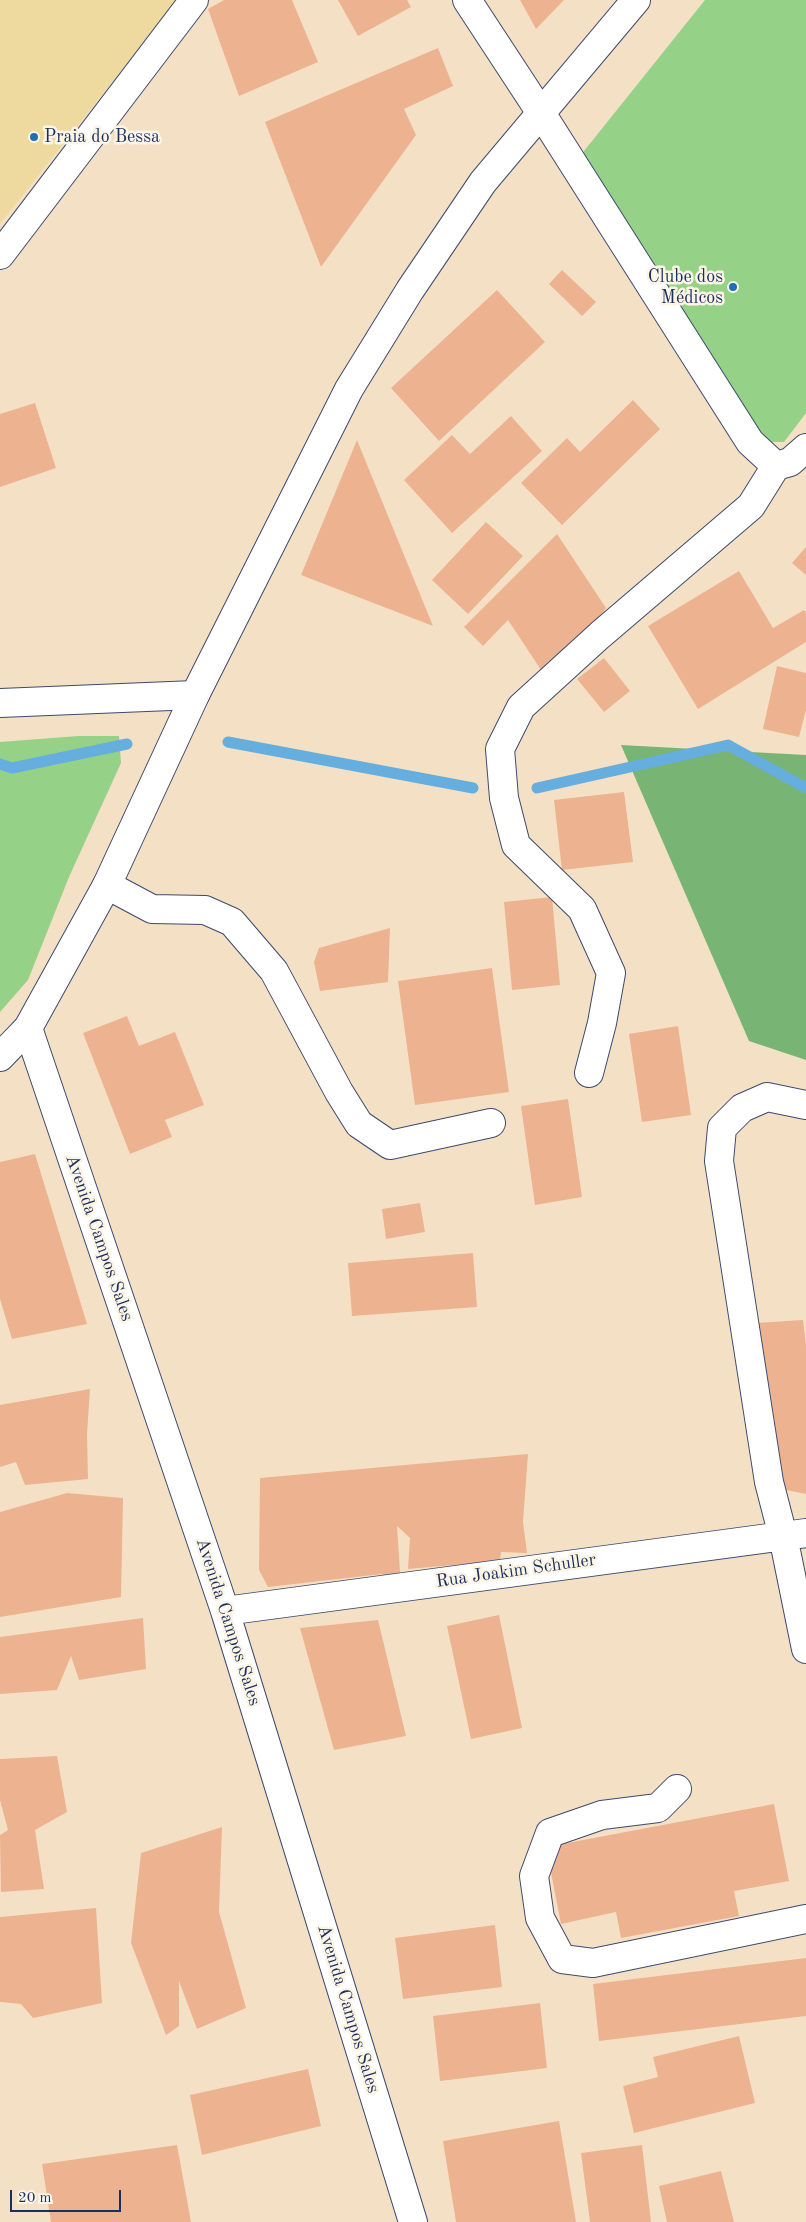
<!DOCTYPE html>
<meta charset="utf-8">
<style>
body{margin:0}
#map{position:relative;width:806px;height:2222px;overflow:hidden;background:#f4e1c5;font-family:"Old Standard TT",serif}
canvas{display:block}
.scale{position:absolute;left:10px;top:2190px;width:111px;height:22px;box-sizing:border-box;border:2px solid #1b2f5e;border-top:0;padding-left:6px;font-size:15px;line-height:18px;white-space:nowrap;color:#1b2f5e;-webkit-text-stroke:4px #fcf5e5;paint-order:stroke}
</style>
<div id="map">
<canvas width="806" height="2222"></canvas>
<div class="scale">20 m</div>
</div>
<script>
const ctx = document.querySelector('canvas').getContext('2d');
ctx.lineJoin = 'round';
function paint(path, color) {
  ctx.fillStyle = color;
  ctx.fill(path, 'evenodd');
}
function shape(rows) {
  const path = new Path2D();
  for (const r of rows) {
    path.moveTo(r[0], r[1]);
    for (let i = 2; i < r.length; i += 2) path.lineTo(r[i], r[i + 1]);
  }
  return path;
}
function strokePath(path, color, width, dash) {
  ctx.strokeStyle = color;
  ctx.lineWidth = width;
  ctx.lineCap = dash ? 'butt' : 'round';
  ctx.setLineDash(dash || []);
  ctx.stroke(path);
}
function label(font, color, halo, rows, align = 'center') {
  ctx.font = font + ' "Old Standard TT",serif';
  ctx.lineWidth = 5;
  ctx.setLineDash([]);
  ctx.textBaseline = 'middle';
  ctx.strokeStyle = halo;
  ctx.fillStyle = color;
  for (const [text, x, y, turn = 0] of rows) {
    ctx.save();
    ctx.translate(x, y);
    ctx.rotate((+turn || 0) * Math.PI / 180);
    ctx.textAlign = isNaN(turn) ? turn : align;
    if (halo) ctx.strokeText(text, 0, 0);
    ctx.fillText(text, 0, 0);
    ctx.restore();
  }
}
paint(shape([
 [705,0,806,0,806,413,784,442,772,442,757,432,576,161],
 [78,736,119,736,121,763,69,877,28,980,0,1012,0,742]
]), '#95d287');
paint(shape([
 [621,745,806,755,806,1060,749,1041]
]), '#78b474');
paint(shape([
 [0,0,177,0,0,224]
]), '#eeda9e');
strokePath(shape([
 [228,742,473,788],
 [0,764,12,768,127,744],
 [537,788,728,745,806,788]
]), '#66aedd', 11);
paint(shape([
 [224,0,292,0,318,62,239,96,208,9],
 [338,0,407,0,411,7,358,36],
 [520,0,564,0,536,29],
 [438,48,453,86,404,109,416,135,321,267,265,122],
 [562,270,596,302,582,316,549,284],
 [497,290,545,342,439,441,391,388],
 [633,400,660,429,562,525,521,483,567,438,580,452],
 [35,403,56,468,0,487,0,414],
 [511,416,542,451,452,533,404,480,452,435,470,454],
 [357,440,433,626,301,575],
 [486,522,523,556,468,614,432,580],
 [557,534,606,608,549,682,508,620,483,646,464,627],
 [806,547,806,575,792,563],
 [739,571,773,628,804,610,806,613,806,642,698,709,648,626],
 [604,658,630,691,604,712,577,679],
 [777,666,806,673,806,710,799,737,763,729],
 [624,792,633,862,562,870,554,800],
 [552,897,560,985,512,990,504,902],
 [390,928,388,982,320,991,314,962,319,948],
 [492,968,509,1092,415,1105,398,981],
 [127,1016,139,1046,175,1032,204,1105,165,1120,172,1137,130,1154,83,1033],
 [678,1026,691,1115,642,1122,629,1034],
 [568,1099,582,1197,535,1205,521,1106],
 [35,1154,87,1324,12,1339,0,1299,0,1162],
 [420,1203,425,1232,386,1239,382,1209],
 [473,1253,477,1307,352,1316,348,1263],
 [803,1320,806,1345,806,1494,781,1489,756,1323],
 [90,1389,87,1434,88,1479,25,1485,16,1462,0,1467,0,1405],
 [528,1454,523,1522,527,1553,501,1552,500,1561,408,1569,410,1538,397,1526,401,1587,382,1574,268,1587,259,1570,260,1478],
 [67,1493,123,1498,121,1597,0,1617,0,1512],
 [499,1615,522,1728,471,1739,447,1626],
 [143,1618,146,1669,79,1680,71,1656,57,1690,0,1694,0,1637],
 [378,1620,406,1736,334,1750,300,1628],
 [57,1756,67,1812,35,1830,44,1889,1,1892,0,1835,8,1830,0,1800,0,1759],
 [774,1804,789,1881,734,1891,739,1916,621,1938,616,1912,561,1924,546,1847],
 [222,1827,219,1912,246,2008,197,2029,179,1981,179,2026,166,2035,131,1943,141,1853],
 [96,1908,102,2003,33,2018,21,2004,0,2002,0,1917],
 [495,1925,502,1987,403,1999,395,1938],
 [806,1958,806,2016,599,2041,593,1984],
 [540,2003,547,2068,440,2081,433,2016],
 [739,2036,755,2103,634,2133,623,2086,658,2077,653,2057],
 [308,2069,321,2126,202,2155,190,2095],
 [559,2121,576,2222,456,2222,443,2141],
 [177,2145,191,2222,51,2222,42,2164],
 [642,2145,651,2222,590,2222,581,2153],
 [721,2171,734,2222,667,2222,659,2186]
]), '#edb391');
const minor = shape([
 [467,0,541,113,750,442,776,466],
 [0,255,194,0],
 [776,466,790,462,806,448],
 [0,703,195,695],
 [107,885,152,909,205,910,232,922,274,971,339,1092,359,1124,390,1145,491,1123],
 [28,1028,225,1611,413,2222],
 [589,1073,602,1023,611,973,582,909,516,845,504,798,500,749,521,707,600,635,751,506,776,466],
 [806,1105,767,1097,742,1108,722,1128,719,1161,769,1482,783,1536,806,1649],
 [225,1611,806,1533],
 [677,1789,658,1808,602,1815,550,1833,534,1876,540,1918,562,1959,593,1963,806,1919]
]);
const major = shape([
 [0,1057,28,1028,107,885,195,695,349,389,410,290,483,182,636,0]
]);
strokePath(minor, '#3c4a6d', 30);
strokePath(major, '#3c4a6d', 30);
strokePath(minor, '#fff', 28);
strokePath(major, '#fff', 28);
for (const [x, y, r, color] of [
 [34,137,5,"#1f6fb2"],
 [733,287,5,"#1f6fb2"]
]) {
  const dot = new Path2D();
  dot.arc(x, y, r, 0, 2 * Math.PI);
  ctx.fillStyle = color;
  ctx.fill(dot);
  strokePath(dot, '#fcf5e5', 2);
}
label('18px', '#1b2f5e', '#fcf5e5', [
 ["Praia do Bessa",44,137],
 ["Clube dos",723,277,"right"],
 ["Médicos",723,298,"right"]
], 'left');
label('18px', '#1b2f5e', '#fcf5e5', [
 ["Avenida Campos Sales",99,1238,71],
 ["Rua Joakim Schuller",516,1571,-8],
 ["Avenida Campos Sales",228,1622,72],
 ["Avenida Campos Sales",348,2009,73]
]);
</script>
